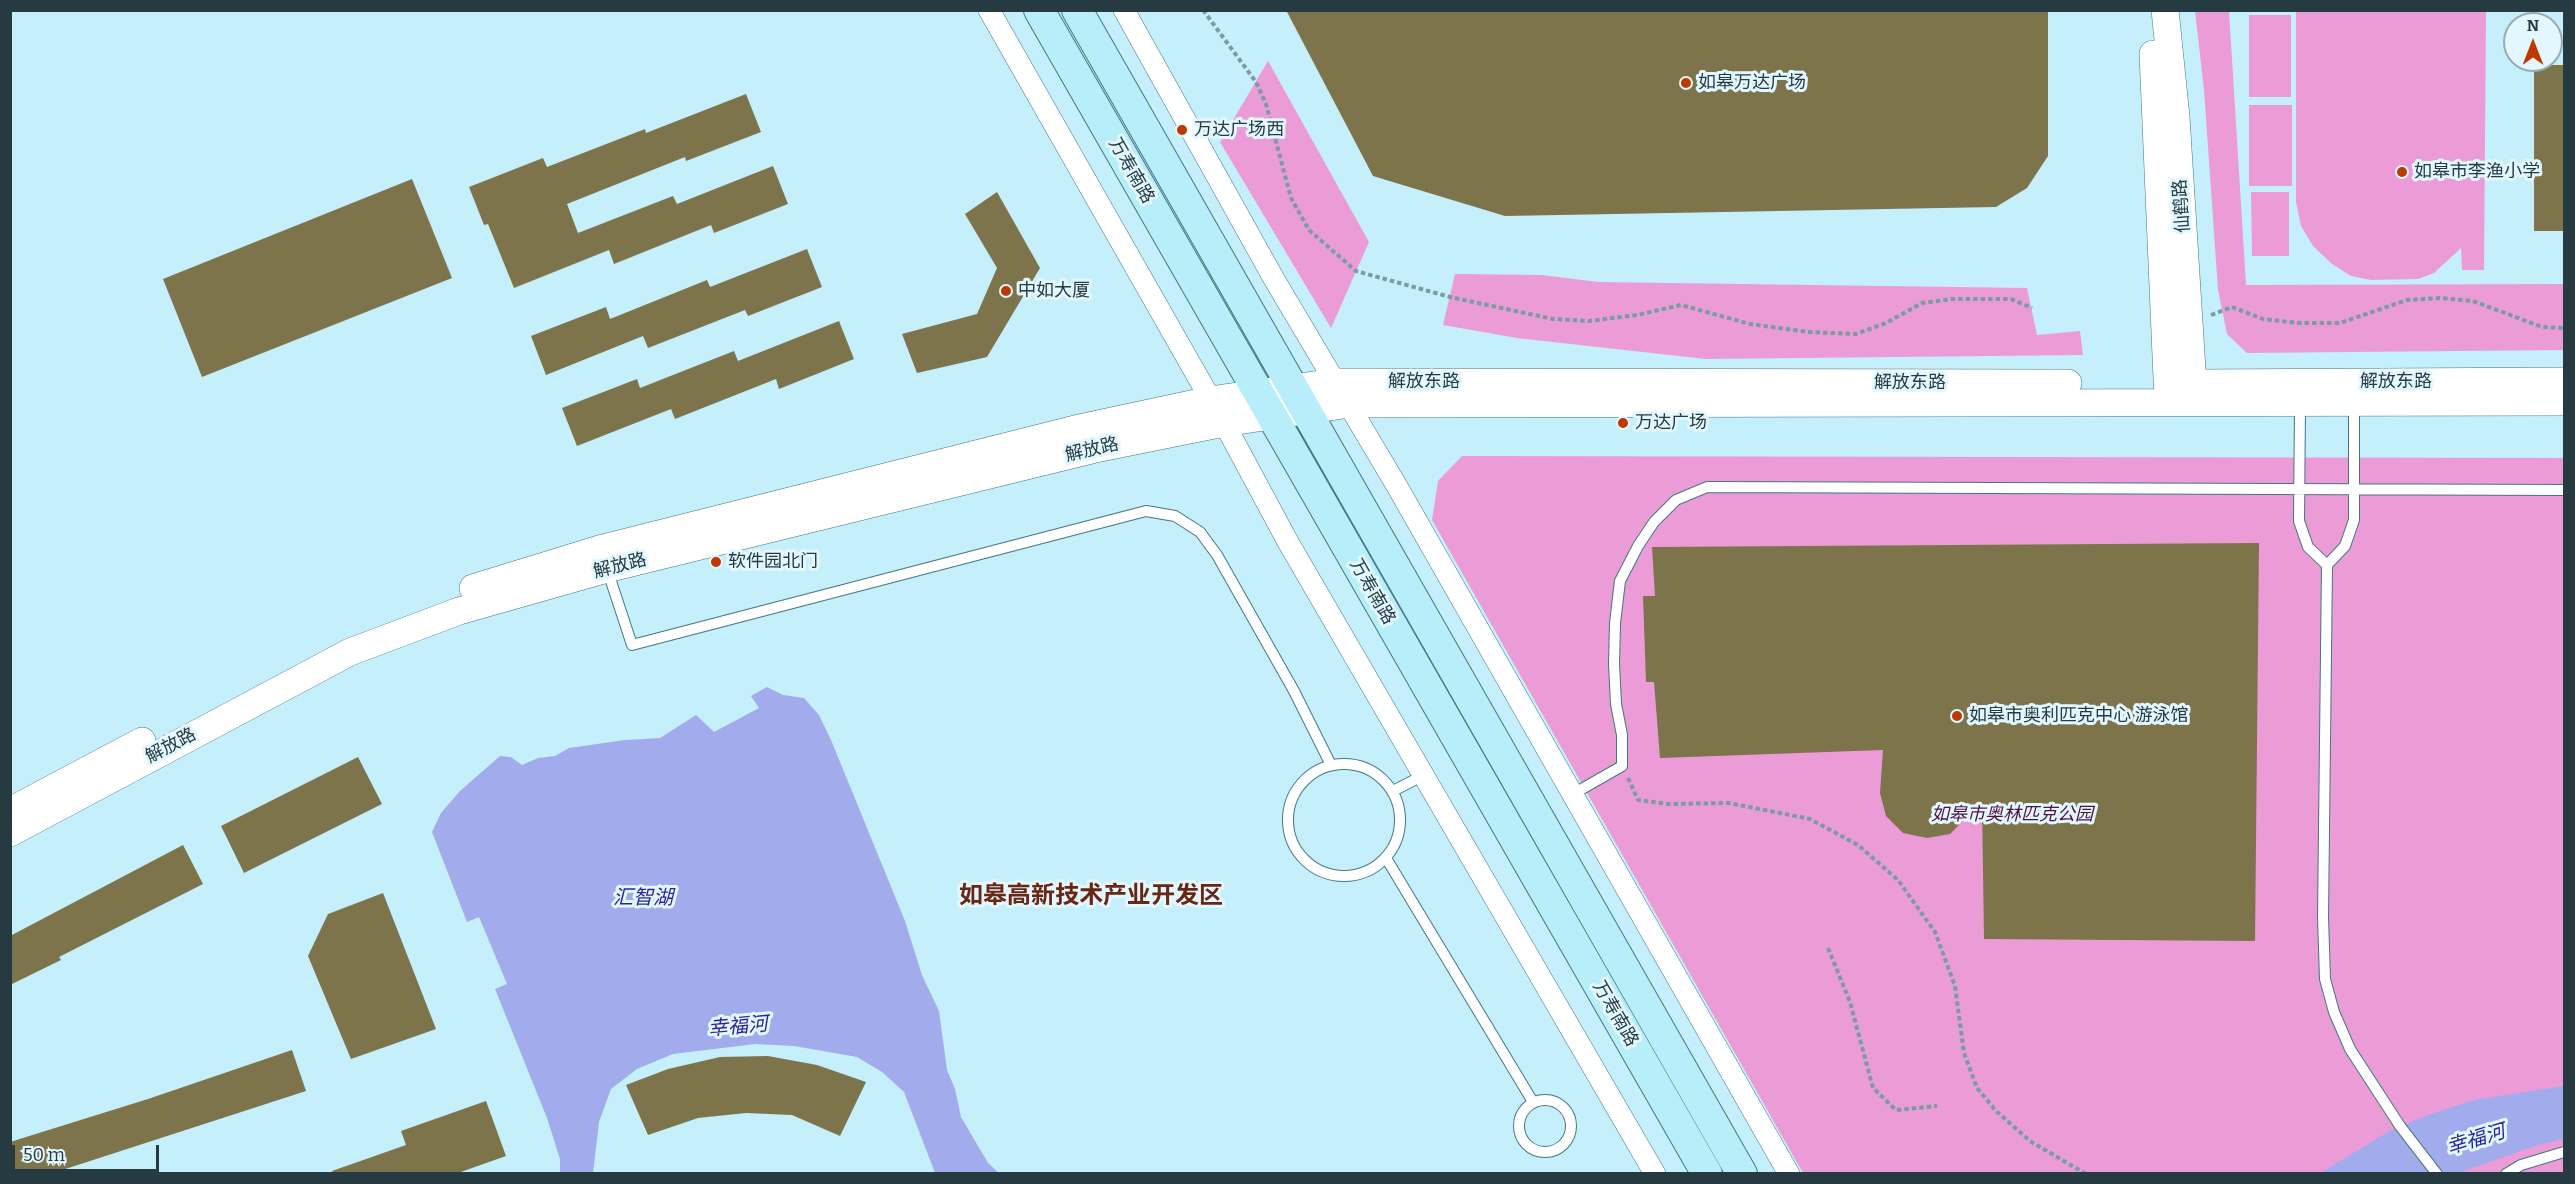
<!DOCTYPE html>
<meta charset="utf-8">
<style>
body{margin:0}
#map{position:relative;width:2575px;height:1184px;overflow:hidden;background:#c4effb;font-family:Bitter,serif}
canvas{display:block}
.frame{position:absolute;inset:0;border:12px solid #253b41;pointer-events:none}
.north{position:absolute;left:2503px;top:12px;width:60px;height:60px;box-sizing:border-box;background:#e3f8fe;border:2px solid #97acb2;border-radius:50%;rotate:0deg;font-size:16px;font-weight:700;line-height:24px;text-align:center;color:#253b41}
.north::after{content:'';display:block;margin:auto;width:21px;height:27px;background:#bf3801;clip-path:polygon(50% 0,100% 100%,50% 72%,0 100%)}
.scale{position:absolute;left:12px;top:1145px;width:147px;height:27px;box-sizing:border-box;border:3px solid #253b41;border-top:0;padding-left:8px;font-size:18px;line-height:21px;white-space:nowrap;color:#253b41;-webkit-text-stroke:4px #e3f8fe;paint-order:stroke}
</style>
<div id="map">
<canvas width="2575" height="1184"></canvas>
<div class="frame"></div>
<div class="north">N</div>
<div class="scale">50 m</div>
</div>
<script>
const ctx = document.querySelector('canvas').getContext('2d');
ctx.lineJoin = 'round';
function paint(path, color) {
  ctx.fillStyle = color;
  ctx.fill(path, 'evenodd');
}
function shape(rows) {
  const path = new Path2D();
  for (const r of rows) {
    if (r.length === 3) {
      path.moveTo(r[0] + r[2], r[1]);
      path.arc(r[0], r[1], r[2], 0, 2 * Math.PI);
      continue;
    }
    path.moveTo(r[0], r[1]);
    for (let i = 2; i < r.length; i += 2) path.lineTo(r[i], r[i + 1]);
  }
  return path;
}
function strokePath(path, color, width, dash) {
  ctx.strokeStyle = color;
  ctx.lineWidth = width;
  ctx.lineCap = dash ? 'butt' : 'round';
  ctx.setLineDash(dash || []);
  ctx.stroke(path);
}
function label(font, color, halo, rows, align = 'center') {
  ctx.font = font + ' Bitter,"Noto Sans SC",serif';
  ctx.lineWidth = 6;
  ctx.setLineDash([]);
  ctx.textBaseline = 'middle';
  ctx.strokeStyle = halo;
  ctx.fillStyle = color;
  for (const [text, x, y, turn = 0] of rows) {
    ctx.save();
    ctx.translate(x, y);
    ctx.rotate((+turn || 0) * Math.PI / 180);
    ctx.textAlign = isNaN(turn) ? turn : align;
    if (halo) ctx.strokeText(text, 0, 0);
    ctx.fillText(text, 0, 0);
    ctx.restore();
  }
}
paint(shape([
 [2195,11,2229,11,2246,285,2564,284,2564,350,2247,353,2227,334,2218,290,2204,90],
 [2296,11,2486,11,2484,270,2462,270,2461,248,2434,273,2418,279,2371,280,2351,276,2332,264,2313,246,2301,226,2296,202],
 [2249,15,2291,15,2291,97,2249,97],
 [1268,61,1369,242,1331,328,1220,142],
 [2249,105,2292,105,2292,186,2249,186],
 [2251,192,2289,192,2289,256,2252,256],
 [1455,274,1542,275,1598,282,2027,288,2037,335,2080,331,2083,355,1706,359,1517,338,1443,325],
 [1462,456,2564,458,2564,1173,1803,1173,1432,520,1438,481]
]), '#eb9cd6');
paint(shape([
 [767,687,783,695,804,698,819,715,831,740,905,921,922,975,939,1011,947,1070,955,1089,961,1117,988,1163,999,1173,935,1173,904,1092,882,1072,857,1057,794,1046,755,1044,673,1054,637,1069,611,1089,599,1122,593,1173,560,1173,560,1159,547,1118,495,989,507,984,479,917,467,922,432,832,441,813,460,791,500,756,511,757,522,765,538,758,555,756,569,748,625,740,660,738,696,715,714,732,759,708,751,696],
 [2564,1086,2564,1139,2538,1145,2458,1173,2319,1174,2391,1130,2431,1114,2474,1100]
]), '#a2aced');
paint(shape([
 [1286,10,2048,10,2048,156,2027,188,1996,207,1505,216,1373,176],
 [2534,65,2565,65,2565,231,2534,231],
 [746,94,761,132,686,161,685,157,567,204,578,233,673,196,677,204,773,166,788,204,714,233,711,225,614,264,609,250,514,288,488,224,484,225,469,187,543,158,547,167,645,129,646,133],
 [412,179,452,278,202,377,163,279],
 [997,192,1040,268,987,357,917,373,902,334,977,314,997,268,965,214],
 [807,249,822,287,748,316,745,310,648,348,643,336,546,375,531,336,606,307,610,319,707,280,710,287],
 [839,321,854,359,779,389,776,379,675,419,671,409,577,446,562,408,637,379,640,388,734,351,738,361],
 [2259,543,2255,941,1984,939,1982,802,1950,834,1927,838,1903,833,1886,816,1880,793,1883,750,1660,758,1654,682,1646,682,1643,596,1655,596,1652,547],
 [358,757,382,804,244,873,221,826],
 [183,845,203,884,59,957,61,960,10,985,10,936],
 [383,893,436,1029,351,1059,308,956,328,914],
 [292,1050,306,1091,53,1173,10,1173,10,1142,148,1099],
 [768,1056,817,1065,866,1082,840,1136,792,1115,746,1113,698,1118,648,1135,626,1085,668,1069,720,1057],
 [486,1101,506,1156,458,1173,333,1173,332,1171,406,1145,401,1131]
]), '#7d744c');
const service = shape([
 [2354,403,2354,520,2345,546,2327,565,2323,917,2325,979,2334,1012,2350,1049,2400,1126,2437,1174],
 [2300,404,2299,521,2308,547,2327,565],
 [607,569,632,645,1146,511,1175,516,1200,532,1217,555,1294,691,1331,765],
 [1344,820,56],
 [1393,791,1424,775],
 [1573,794,1622,766,1622,735,1616,704,1614,664,1615,623,1620,581,1638,546,1654,522,1676,500,1707,487,2564,490],
 [1386,858,1533,1102],
 [1545,1126,26],
 [2506,1174,2521,1165,2564,1152]
]);
const minor = shape([
 [989,10,1224,423,1288,542,1655,1174],
 [1124,10,1274,279,1398,488,1789,1174]
]);
const tertiary = shape([
 [2165,10,2176,117,2194,401],
 [2153,54,2168,402],
 [2200,383,2564,381],
 [473,588,603,548,1075,429,1210,400,1334,382,2068,383],
 [10,811,142,741],
 [10,833,350,652,459,611,607,569,1100,448,1224,423,1350,404,2564,402]
]);
const secondary = shape([
 [1039,10,1707,1174],
 [1077,10,1742,1174]
]);
strokePath(service, '#447684', 12);
strokePath(minor, '#447684', 22);
strokePath(tertiary, '#447684', 28);
strokePath(secondary, '#447684', 32);
strokePath(shape([
 [1203,10,1256,82,1266,104,1291,198,1309,230,1356,271,1450,297,1553,319,1589,321,1637,315,1681,305,1750,324,1808,332,1856,334,1886,323,1922,303,1952,299,2011,299,2032,308],
 [2211,315,2232,307,2263,319,2299,323,2340,323,2407,300,2441,298,2473,301,2542,327,2564,328],
 [1628,778,1638,800,1668,804,1729,803,1810,819,1858,845,1898,880,1935,932,1955,986,1964,1053,1977,1088,1996,1111,2030,1141,2086,1174],
 [1828,948,1850,1002,1873,1088,1896,1110,1937,1106]
]), '#7a9ba5', 4, [4.5, 3]);
strokePath(service, '#fff', 10);
strokePath(minor, '#fff', 21);
strokePath(tertiary, '#fff', 27);
strokePath(secondary, '#b7eef9', 30);
for (const [x, y, r, color] of [
 [1686,83,6,"#bf3801"],
 [1182,130,6,"#bf3801"],
 [2402,172,6,"#bf3801"],
 [1006,291,6,"#bf3801"],
 [1623,423,6,"#bf3801"],
 [716,562,6,"#bf3801"],
 [1957,716,6,"#bf3801"]
]) {
  const dot = new Path2D();
  dot.arc(x, y, r, 0, 2 * Math.PI);
  ctx.fillStyle = color;
  ctx.fill(dot);
  strokePath(dot, '#e3f8fe', 2);
}
label('18px', '#253b41', '#e3f8fe', [
 ["如皋万达广场",1698,83],
 ["万达广场西",1194,130],
 ["如皋市李渔小学",2414,172],
 ["中如大厦",1018,291],
 ["万达广场",1635,423],
 ["软件园北门",728,562],
 ["如皋市奥利匹克中心 游泳馆",1969,716]
], 'left');
label('18px', '#253b41', '#e3f8fe', [
 ["万寿南路",1131,171,60],
 ["仙鹤路",2182,206,-94],
 ["解放东路",1424,382],
 ["解放东路",2396,382],
 ["解放东路",1910,383],
 ["解放路",1092,450,-13],
 ["解放路",620,566,-14],
 ["万寿南路",1372,592,60],
 ["解放路",171,746,-28],
 ["万寿南路",1615,1014,60]
]);
label('italic 18px', '#4f0f43', '#e3f8fe', [
 ["如皋市奥林匹克公园",2012,815]
]);
label('italic 20px', '#2e1f9c', '#e3f8fe', [
 ["汇智湖",643,898],
 ["幸福河",738,1027,-5],
 ["幸福河",2476,1140,-17]
]);
label('bold 24px', '#682613', '#e3f8fe', [
 ["如皋高新技术产业开发区",1091,896]
]);
</script>
